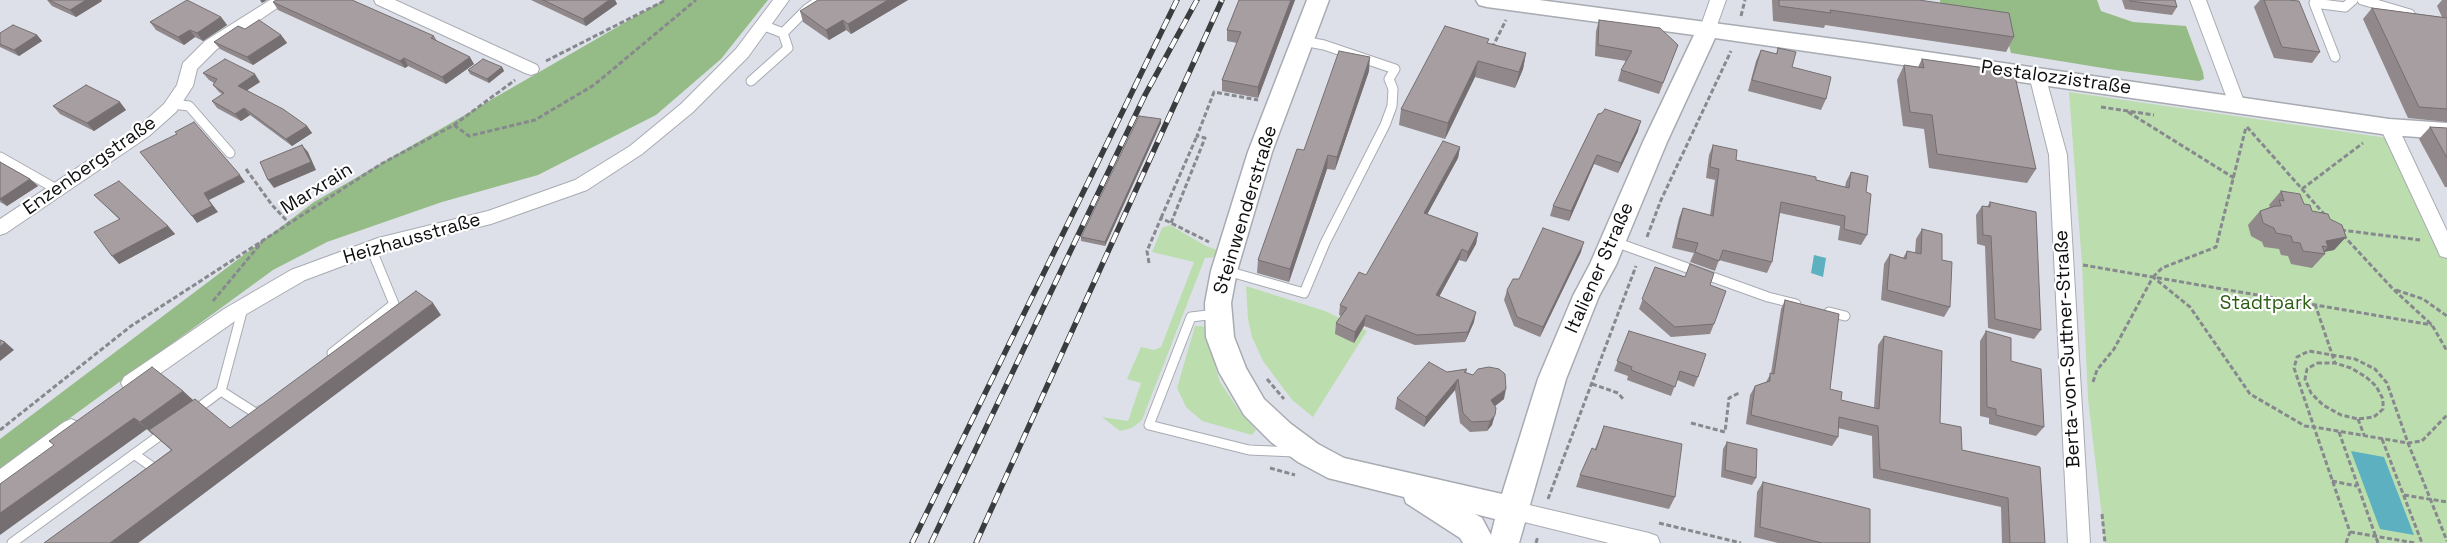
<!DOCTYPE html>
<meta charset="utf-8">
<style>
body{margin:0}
canvas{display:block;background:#dde0e8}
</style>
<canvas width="2447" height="543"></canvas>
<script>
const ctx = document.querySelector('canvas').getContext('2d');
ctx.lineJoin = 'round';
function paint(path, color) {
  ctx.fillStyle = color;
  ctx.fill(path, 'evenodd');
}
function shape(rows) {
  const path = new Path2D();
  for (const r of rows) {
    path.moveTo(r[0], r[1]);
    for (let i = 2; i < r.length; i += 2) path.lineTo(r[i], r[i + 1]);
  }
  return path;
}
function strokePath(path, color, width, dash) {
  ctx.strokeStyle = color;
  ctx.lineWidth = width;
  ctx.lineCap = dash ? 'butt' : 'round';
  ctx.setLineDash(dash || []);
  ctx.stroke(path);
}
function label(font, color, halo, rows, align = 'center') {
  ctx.font = font + ' "Space Grotesk",sans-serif';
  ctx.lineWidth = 4.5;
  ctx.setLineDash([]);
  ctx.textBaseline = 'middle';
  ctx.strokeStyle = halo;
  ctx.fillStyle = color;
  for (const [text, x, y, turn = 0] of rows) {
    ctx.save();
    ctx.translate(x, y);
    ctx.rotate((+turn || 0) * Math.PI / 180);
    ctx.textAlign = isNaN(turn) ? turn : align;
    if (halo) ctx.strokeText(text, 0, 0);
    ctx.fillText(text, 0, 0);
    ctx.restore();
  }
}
paint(shape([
 [2069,92,2395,139,2447,251,2447,543,2105,543,2088,399,2082,265],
 [1170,225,1206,246,1220,251,1217,257,1205,258,1142,420,1132,428,1120,431,1102,417,1128,421,1141,383,1127,379,1141,347,1154,350,1161,347,1194,262,1152,252,1162,228],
 [1246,286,1325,311,1367,331,1313,417,1292,400,1263,361,1252,337,1248,319],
 [1195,326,1202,326,1208,330,1210,349,1220,382,1240,412,1256,430,1252,435,1202,421,1186,407,1177,388]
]), '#bcdeaf');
paint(shape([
 [664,0,768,0,721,59,656,115,538,175,442,202,327,242,273,270,0,469,0,439,314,202],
 [1940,0,2097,0,2101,11,2133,22,2186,26,2203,72,2204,79,2199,81,2115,70,2011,53,2003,21,1941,12]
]), '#95bc87');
paint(shape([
 [1814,255,1826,258,1823,277,1811,273],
 [2351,451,2384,457,2414,535,2380,529]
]), '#5cb0bf');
const lane = shape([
 [2362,0,2410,14],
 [762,25,783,33,807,9,820,0],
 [2335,57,2314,3,2345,7,2353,0],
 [751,81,788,48,783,33],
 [173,104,189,106,230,153],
 [0,157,58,190],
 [1615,242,1768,297,1796,304],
 [1227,271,1304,293,1325,243,1385,125,1392,106,1393,89,1389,79,1395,69,1324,45,1303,41],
 [243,308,221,391,257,414,261,410],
 [1829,312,1845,316],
 [1216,314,1191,317,1149,425,1249,450,1295,452],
 [332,353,394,304,371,248],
 [193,412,221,391],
 [134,454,158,471,155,473],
 [12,543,166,431]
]);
const street = shape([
 [270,0,289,0,217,49,197,69,193,86,176,112,149,136,6,233,0,235,0,219,137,128,164,104,177,85,183,63,205,41,270,0],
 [374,0,395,0,537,65,539,69,537,73,531,75,525,73,376,4,374,0],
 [773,0,789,0,748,57,693,112,642,154,587,190,491,224,388,249,305,280,238,319,138,389,131,391,124,389,121,383,124,377,224,309,291,270,378,238,488,211,575,180,630,146,681,104,736,49,773,0],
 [1710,0,1726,0,1715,31,1713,35,1707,36,1701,35,1699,31,1710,0],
 [2190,0,2206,0,2245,104,2243,108,2231,108,2229,104,2190,0],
 [2037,69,2043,71,2045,75,2067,155,2090,543,2068,543,2049,155,2029,75,2031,71,2037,69],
 [2389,121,2395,123,2398,127,2447,231,2447,258,2440,256,2438,251,2380,127,2383,123,2389,121],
 [71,419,78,422,81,428,78,434,7,487,0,490,0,469,64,422,71,419],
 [1512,501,1649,533,1657,536,1660,543,1609,543,1512,519,1504,517,1501,510,1504,503,1512,501]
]);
const secondary = shape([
 [1307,0,1329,0,1272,152,1237,271,1231,303,1234,337,1246,368,1264,399,1291,424,1318,444,1344,458,1502,494,1538,379,1573,296,1590,264,1643,142,1694,35,1487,7,1479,5,1476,0,1539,0,1865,43,2389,119,2447,123,2447,139,2389,135,1715,38,1667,142,1616,265,1599,296,1566,379,1519,543,1463,543,1460,538,1406,503,1404,497,1328,478,1298,462,1271,442,1244,415,1219,372,1206,337,1205,303,1211,271,1248,152,1307,0],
 [1475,514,1495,519,1491,535,1482,518,1475,514]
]);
strokePath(lane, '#a8abb2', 11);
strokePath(street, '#a8abb2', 2);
strokePath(secondary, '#a8abb2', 3);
strokePath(shape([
 [1741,16,1745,0],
 [1492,48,1506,20],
 [546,61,666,0],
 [2101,107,2154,115],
 [2128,112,2234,178],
 [454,125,469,136,535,120,594,85,696,0],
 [2247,127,2325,215],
 [246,169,272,205,289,223],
 [2302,189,2363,143],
 [1161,218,1197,136],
 [1171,223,1205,138,1197,136,1214,92,1258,100],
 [2341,230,2420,240],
 [2343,235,2393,289,2432,325,2447,351],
 [1647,237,1661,200,1731,51],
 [1149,263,1147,251,1161,218,1209,242],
 [2083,265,2432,325],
 [2153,277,2162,268,2216,247,2246,127],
 [2396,290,2423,299,2447,316],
 [213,301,262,242],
 [2315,304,2335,363],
 [2317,363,2335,363,2351,368,2366,377,2376,386,2383,399,2383,409,2374,417,2358,419,2341,415,2323,405,2311,393,2305,379,2307,369,2317,363],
 [1267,379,1284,399],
 [2093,382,2097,370,2114,349,2153,277,2190,307,2250,394,2305,426,2314,427,2294,368,2297,357,2309,351,2355,359,2375,369,2387,383,2408,443,2422,441,2447,415],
 [1592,384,1618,393,1624,400],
 [2358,419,2364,435],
 [1691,423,1725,432,1729,398,1739,393],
 [0,430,131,326,381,164,454,125,515,80],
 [2339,432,2378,543],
 [2382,439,2422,543],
 [1270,468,1295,475],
 [2332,481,2357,486],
 [2404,495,2447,502],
 [1548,499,1636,266],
 [2102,514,2105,543],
 [1659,523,1741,543],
 [2350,532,2415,543],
 [1536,543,1538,536],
 [2346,543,2350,532,2314,427,2408,443,2447,541]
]), '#87898e', 3, [5, 2.5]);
strokePath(lane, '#fff', 9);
paint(street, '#fff');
paint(secondary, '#fff');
const rail = shape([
 [912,543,1177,0],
 [931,543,1145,95,1197,0],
 [976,543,1222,0]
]);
strokePath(rail, '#3a3c3f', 5.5);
strokePath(rail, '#fff', 4, [11]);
paint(shape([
 [47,0,101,0,102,1,76,17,52,6],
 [531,0,615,0,617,4,586,26],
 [908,0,851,34,846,30,829,40,803,22,800,11],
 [1239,0,1295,0,1258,98,1222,91,1222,80,1237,43,1227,41,1227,30],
 [1772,0,1919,0,2014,37,2006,52,1825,25,1824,28,1773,21],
 [2122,0,2175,0,2177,7,2172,15,2125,9],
 [2260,0,2288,0,2320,52,2312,63,2274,58,2254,7],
 [2442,0,2447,0,2447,122,2408,118,2363,19,2372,8,2442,17,2437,6],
 [273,2,434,36,437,41,474,64,446,84,408,66,405,68,278,10],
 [221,17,227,25,203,41,195,37,184,45,156,30,150,22],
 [1599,20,1678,45,1659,94,1618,81,1621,70,1626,61,1595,56,1596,31],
 [245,29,281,35,287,43,253,65,220,49,214,42],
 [0,33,37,35,42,41,19,56,0,47],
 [1488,43,1526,53,1523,69,1515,88,1475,77,1445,139,1399,125,1401,109],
 [1778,48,1792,67,1826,99,1821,110,1748,91,1756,61,1761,50,1776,54],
 [1922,59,2036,169,2027,183,1929,168,1924,129,1903,126,1897,80,1904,65,1918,67],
 [502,67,504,71,489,83,470,74,468,70],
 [1369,71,1335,170,1327,169,1289,282,1257,273,1258,260,1304,150],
 [203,73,260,82,247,90,307,126,312,133,292,146,250,115,241,121,217,108,212,101,222,94,219,92,213,85,214,83,209,80],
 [53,106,126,110,94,131,60,114],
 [1598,114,1638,131,1618,173,1594,164,1569,221,1550,216,1553,206],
 [1161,119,1161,123,1105,246,1081,241,1081,237],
 [2430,127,2447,128,2447,187,2445,187,2419,139],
 [1713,145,1736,160,1845,187,1846,182,1851,172,1866,192,1867,235,1861,245,1838,240,1840,226,1780,213,1772,262,1767,273,1719,260,1715,271,1690,262,1694,253,1672,248,1679,218,1683,208,1710,215,1715,180,1706,178,1709,155],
 [1460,147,1458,158,1427,214,1478,233,1476,244,1466,262,1459,260,1439,297,1474,322,1465,342,1415,345,1364,326,1354,343,1335,334,1336,323,1341,316,1339,315,1340,305,1366,275],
 [0,162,30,179,38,186,7,206,0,202],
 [2281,191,2304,204,2312,211,2330,219,2346,237,2334,250,2324,252,2325,254,2312,268,2291,264,2288,256,2281,255,2279,249,2264,247,2262,242,2251,236,2248,225,2260,211,2270,207,2269,205],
 [94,195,168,226,175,234,119,264,120,220],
 [1990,202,2041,330,2034,339,1988,328,1985,246,1977,244,1976,215,1982,206,1987,207],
 [1922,229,1942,260,1950,307,1944,317,1881,300,1884,264,1890,254,1903,258,1907,251,1915,253,1916,239],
 [1581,252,1540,337,1514,326,1504,300,1507,290,1519,279],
 [1655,267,1710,285,1714,324,1710,334,1671,337,1639,309],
 [1785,300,1830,389,1841,400,1874,408,1878,345,1884,336,1940,423,1962,450,2040,467,2045,543,2002,543,2001,507,1873,478,1872,436,1838,428,1838,437,1832,446,1746,424,1750,395,1755,386,1766,382,1771,373,1781,309],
 [441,315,138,543,44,543,171,450,147,429,0,484,183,391,193,400,230,428],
 [1629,331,1698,377,1694,387,1677,380,1671,396,1627,380,1628,376,1614,371],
 [1986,331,2011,361,2044,427,2036,436,1989,424,1989,418,1980,416,1980,341],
 [1467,369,1466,373,1504,399,1494,406,1492,425,1487,431,1470,432,1460,423,1455,390,1424,427,1395,409,1397,398,1447,372],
 [1604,426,1675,497,1669,509,1576,487,1580,475,1595,449],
 [1727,442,1756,478,1752,485,1721,477,1723,449],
 [1763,482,1870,543,1778,543,1754,537,1757,492]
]), '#90888a');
paint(shape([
 [86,0,101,0,102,1,76,17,70,10],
 [260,0,267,0,262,3],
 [609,0,615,0,617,4,586,26,583,19],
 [888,0,908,0,851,34,848,24],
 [1291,0,1295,0,1258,98,1258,87],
 [221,17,227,25,203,41,197,33],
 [843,20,846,30,829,40,826,30],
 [190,30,195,37,184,45,178,37],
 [37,35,42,41,19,56,14,50],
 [281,35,287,43,253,65,247,57],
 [1526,53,1523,69,1515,88,1519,72],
 [470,57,474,64,446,84,442,77],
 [1370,57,1369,71,1335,170,1337,157],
 [404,58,408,66,405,68,400,61],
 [1478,61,1475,77,1445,139,1448,123],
 [502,67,504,71,489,83,487,79],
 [255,74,260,82,243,93,238,86],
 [120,102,126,110,94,131,87,123],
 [244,108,250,115,241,121,235,114],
 [1161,119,1161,123,1105,246,1105,242],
 [1641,121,1638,131,1618,173,1621,163],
 [307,126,312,133,292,146,286,139],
 [302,145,308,152,316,170,274,188,268,180],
 [1460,147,1458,158,1422,224,1424,213],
 [1328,155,1327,169,1289,282,1290,269],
 [1597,155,1594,164,1569,221,1571,211],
 [240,175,245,182,209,200,218,212,197,223,192,216,204,193],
 [30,179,38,186,7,206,0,199],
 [168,226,175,234,119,264,112,256],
 [1478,233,1476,244,1466,262,1468,252],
 [2346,237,2334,250,2323,252,2328,247,2326,241],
 [1584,242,1581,252,1540,337,1543,327],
 [1462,249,1459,260,1434,306,1436,295],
 [433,303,441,315,138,543,110,543],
 [1476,312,1474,322,1465,342,1468,332],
 [1366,315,1364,326,1354,343,1355,332],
 [5,342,14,350,0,361,0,347],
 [1458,379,1455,390,1424,427,1426,417],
 [1506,389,1504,399,1489,411,1491,400],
 [183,391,195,402,152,434,140,422],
 [1495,415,1492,425,1487,431,1490,421],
 [134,418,147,429,0,535,0,513]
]), '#756f71');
const building = shape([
 [49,0,86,0,70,10,49,0],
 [187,0,221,17,197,33,190,30,178,37,150,22,187,0],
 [276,0,352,0,434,36,431,38,470,57,442,77,404,58,400,61,273,2,276,0],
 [543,0,609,0,583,19,543,0],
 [818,0,888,0,848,24,843,20,826,30,800,11,818,0],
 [1239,0,1291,0,1258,87,1222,80,1241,32,1227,30,1239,0],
 [1779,0,1919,0,2009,13,2014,37,1830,10,1831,13,1779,6,1779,0],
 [2130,0,2175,0,2177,7,2130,1,2130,0],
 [2264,0,2288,0,2299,1,2320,52,2282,47,2264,0],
 [2372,8,2447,18,2447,109,2419,107,2372,8],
 [259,20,281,35,247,57,214,42,238,26,245,29,259,20],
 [1599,20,1660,28,1678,45,1663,83,1621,70,1632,51,1598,45,1599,20],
 [13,25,37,35,14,50,0,44,0,33,13,25],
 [1445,26,1489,39,1487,43,1526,53,1519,72,1478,61,1448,123,1401,109,1445,26],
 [1778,48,1796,52,1792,67,1831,77,1826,99,1752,80,1761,50,1777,54,1778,48],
 [1339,51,1370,57,1337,157,1328,155,1290,269,1258,260,1297,149,1304,150,1339,51],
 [225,59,255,74,238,86,283,109,307,126,286,139,244,108,235,114,212,101,224,93,213,85,217,79,203,73,225,59],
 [483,59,502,67,487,79,468,70,483,59],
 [1922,59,2014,72,2036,169,1937,154,1932,115,1910,112,1904,65,1924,68,1922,59],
 [86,85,120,102,87,123,53,106,86,85],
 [1605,109,1641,121,1621,163,1597,155,1571,211,1553,206,1598,114,1602,113,1605,109],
 [1139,116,1161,119,1105,242,1081,237,1139,116],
 [194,122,240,175,204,193,212,206,192,216,140,152,177,134,175,132,194,122],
 [2430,127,2447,128,2447,158,2430,127],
 [1443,141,1460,147,1424,213,1478,233,1468,252,1462,249,1436,295,1476,312,1468,332,1417,335,1366,315,1355,332,1336,323,1347,308,1340,305,1359,272,1366,275,1443,141],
 [302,145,311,162,268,180,260,162,302,145],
 [1713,145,1737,150,1736,160,1816,177,1816,180,1849,188,1851,172,1868,176,1866,192,1871,194,1867,235,1844,229,1845,216,1781,202,1772,262,1723,250,1719,261,1695,252,1698,243,1676,238,1683,208,1713,216,1719,169,1710,167,1713,145],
 [0,162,30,179,0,199,0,162],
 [119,181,168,226,112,256,94,232,120,219,94,195,119,181],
 [2281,191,2300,194,2304,204,2310,205,2312,211,2328,214,2330,219,2342,225,2346,237,2326,241,2328,247,2322,246,2325,254,2303,251,2300,243,2293,242,2291,236,2276,233,2274,228,2263,223,2260,211,2275,206,2281,206,2279,200,2284,201,2281,191],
 [1990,202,2036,212,2041,330,1995,319,1991,236,1983,235,1982,206,1990,207,1990,202],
 [1543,228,1584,242,1543,327,1517,317,1507,290,1513,279,1519,279,1543,228],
 [1922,229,1942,234,1942,260,1952,262,1950,307,1887,290,1890,254,1906,259,1907,251,1921,254,1922,229],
 [1690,264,1714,273,1710,285,1726,291,1714,324,1675,327,1642,299,1655,267,1685,277,1690,264],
 [416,291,433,303,110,543,44,543,172,450,149,430,195,399,230,428,416,291],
 [1785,300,1839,314,1830,389,1842,392,1841,400,1879,409,1884,336,1942,351,1940,423,1961,427,1962,450,2040,467,2045,543,2010,543,2008,498,1880,469,1878,426,1839,417,1838,437,1751,415,1755,386,1770,381,1770,373,1774,374,1785,300],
 [1629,331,1706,354,1698,377,1680,371,1675,387,1631,370,1632,367,1617,361,1629,331],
 [1986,331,2011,338,2011,361,2041,369,2044,427,1996,415,1996,409,1987,407,1986,331],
 [0,340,5,342,0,347,0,340],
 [1429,362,1447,372,1467,369,1464,372,1473,375,1478,369,1489,367,1499,369,1505,374,1506,389,1491,400,1496,408,1495,415,1490,421,1472,422,1463,413,1458,379,1426,417,1397,398,1429,362],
 [152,367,183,391,140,422,134,418,0,513,0,484,54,445,49,441,152,367],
 [1604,426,1682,444,1675,497,1580,475,1592,448,1596,450,1604,426],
 [1727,442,1757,449,1756,478,1725,470,1727,442],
 [1763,482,1870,509,1870,543,1822,543,1760,527,1763,482]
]);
paint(building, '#a79ea1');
strokePath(building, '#756f71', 1);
label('19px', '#0d0e10', '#fff', [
 ["Pestalozzistraße",2056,78,8],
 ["Enzenbergstraße",90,166,-35],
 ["Marxrain",317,189,-32],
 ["Steinwenderstraße",1246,210,-73],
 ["Heizhausstraße",412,239,-16],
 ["Italiener Straße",1600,268,-66],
 ["Berta-von-Suttner-Straße",2068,349,-93]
]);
label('19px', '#2e5d15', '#fff', [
 ["Stadtpark",2266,304]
]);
</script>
